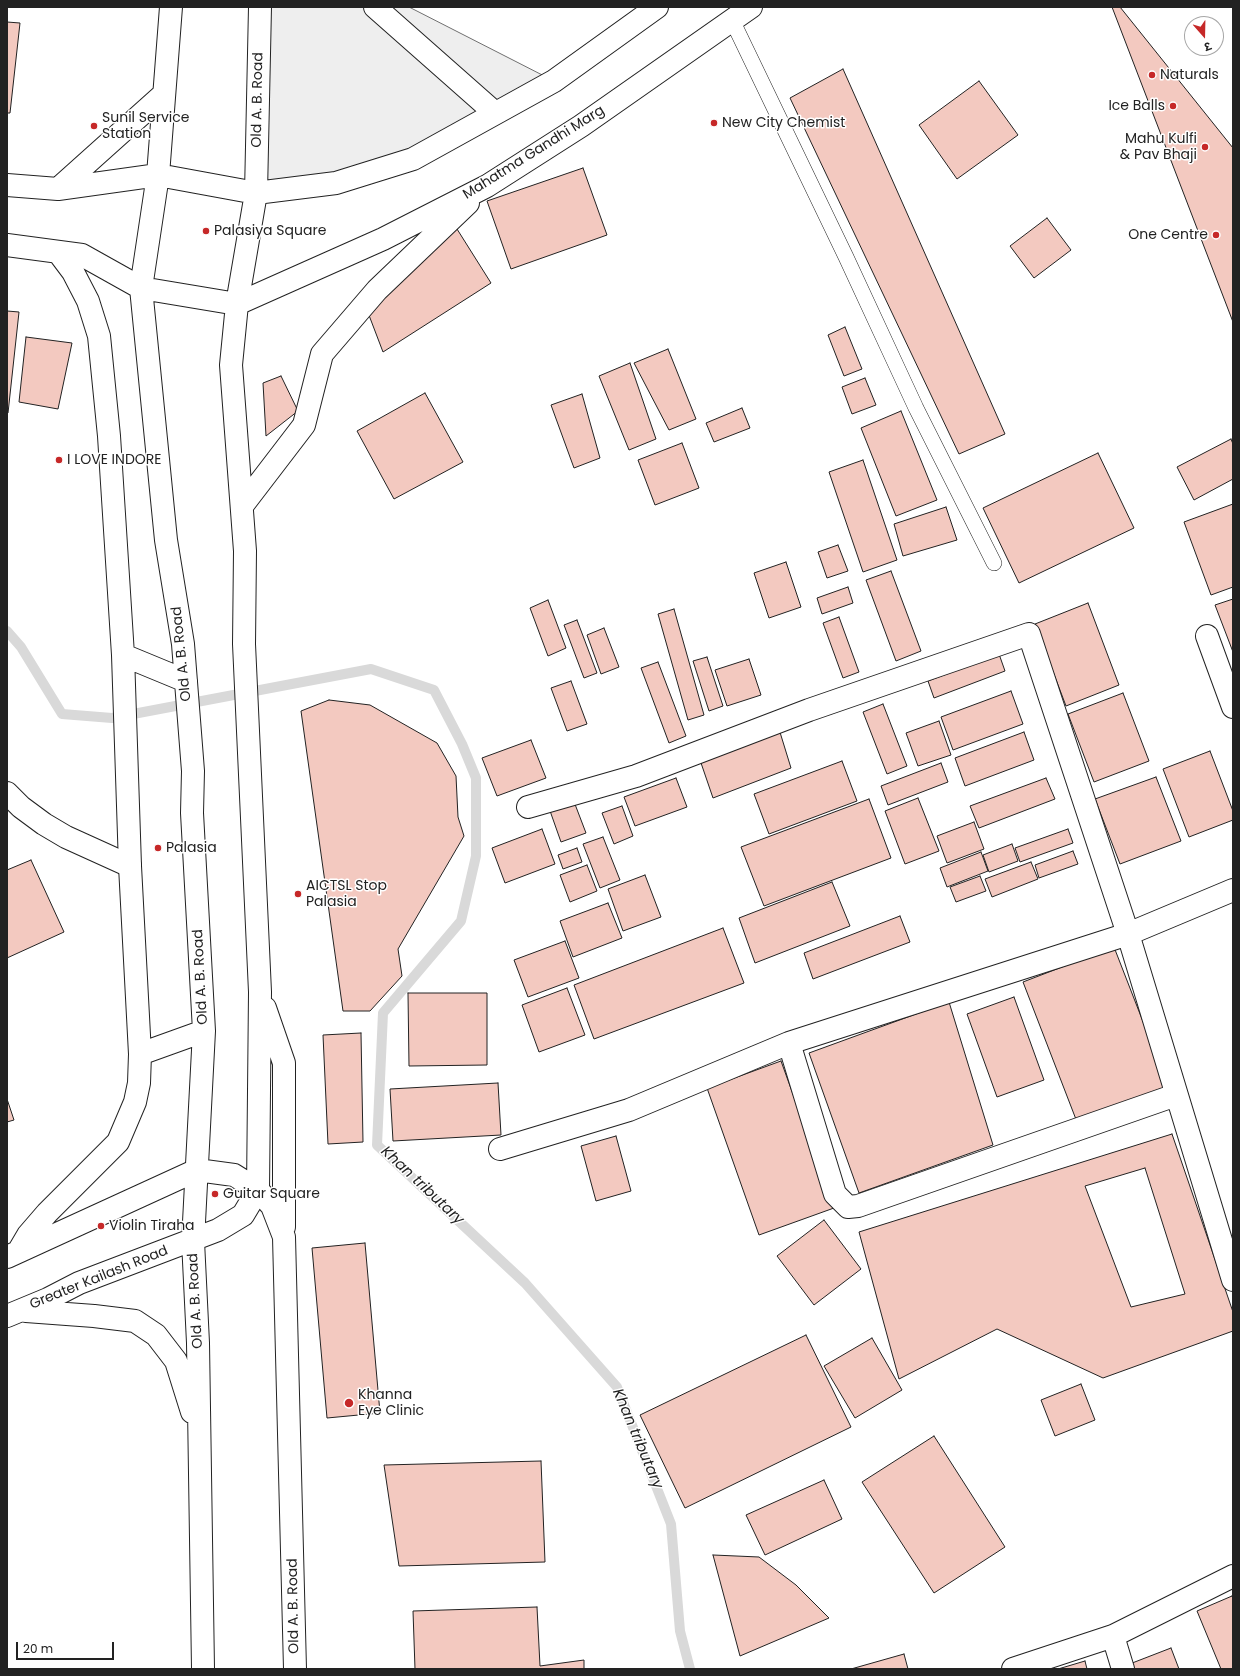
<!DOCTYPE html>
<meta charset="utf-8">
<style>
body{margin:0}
#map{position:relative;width:1240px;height:1676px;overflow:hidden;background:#fff;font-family:Poppins,"Noto Sans Devanagari",sans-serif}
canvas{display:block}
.frame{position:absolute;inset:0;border:8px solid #222;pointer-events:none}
.north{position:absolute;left:1184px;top:16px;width:40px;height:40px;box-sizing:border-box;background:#fff;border:1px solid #a7a7a7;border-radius:50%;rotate:160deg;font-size:11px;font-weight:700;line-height:16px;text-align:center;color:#222}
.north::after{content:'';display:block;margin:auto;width:14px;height:18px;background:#c62828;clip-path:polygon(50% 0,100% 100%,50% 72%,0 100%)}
.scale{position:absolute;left:16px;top:1642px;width:98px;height:18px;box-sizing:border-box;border:2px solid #222;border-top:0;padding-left:5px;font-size:12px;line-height:14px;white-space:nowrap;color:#222;-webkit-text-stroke:3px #fff;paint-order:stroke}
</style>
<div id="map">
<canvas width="1240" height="1676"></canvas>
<div class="frame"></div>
<div class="north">उ</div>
<div class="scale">20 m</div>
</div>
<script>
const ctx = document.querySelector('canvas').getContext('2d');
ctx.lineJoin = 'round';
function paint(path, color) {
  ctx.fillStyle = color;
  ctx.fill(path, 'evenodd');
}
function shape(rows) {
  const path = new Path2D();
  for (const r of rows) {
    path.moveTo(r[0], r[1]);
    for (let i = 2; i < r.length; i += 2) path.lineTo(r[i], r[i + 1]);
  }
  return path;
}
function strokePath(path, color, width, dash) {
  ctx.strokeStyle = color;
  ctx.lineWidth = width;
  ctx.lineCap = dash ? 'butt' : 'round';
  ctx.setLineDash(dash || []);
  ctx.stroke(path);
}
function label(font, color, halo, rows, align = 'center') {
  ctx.font = font + ' Poppins,sans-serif';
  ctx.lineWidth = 3;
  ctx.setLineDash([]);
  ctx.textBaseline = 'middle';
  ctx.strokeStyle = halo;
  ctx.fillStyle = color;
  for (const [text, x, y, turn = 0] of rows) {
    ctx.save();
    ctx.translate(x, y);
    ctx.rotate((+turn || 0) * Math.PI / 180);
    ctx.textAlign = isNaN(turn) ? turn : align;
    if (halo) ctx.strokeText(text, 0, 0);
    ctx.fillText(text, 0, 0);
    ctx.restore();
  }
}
const green = shape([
 [260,7,409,7,554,81,413,159,256,193,260,7]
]);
paint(green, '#eee');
strokePath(green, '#6f6f6f', 1);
strokePath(shape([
 [7,631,21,647,62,714,112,718,371,669,434,690,462,744,476,778,476,856,461,921,383,1013,377,1145,525,1283,617,1387,671,1524,680,1631,690,1669]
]), '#d9d9d9', 10);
const building = shape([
 [1112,7,1120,7,1233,148,1233,322,1112,7],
 [7,22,20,23,10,113,7,113,7,22],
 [843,69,1005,434,959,454,790,98,843,69],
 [979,81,1018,135,957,179,919,125,979,81],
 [583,168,607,235,511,269,487,201,583,168],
 [1047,218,1071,250,1034,278,1010,246,1047,218],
 [457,229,491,283,383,352,367,310,457,229],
 [7,311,19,312,8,413,7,413,7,311],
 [845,327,862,369,844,376,828,335,845,327],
 [26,337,72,343,58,409,19,402,26,337],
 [668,349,696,419,669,430,634,363,668,349],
 [630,363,656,439,629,450,599,376,630,363],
 [281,376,298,411,266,436,263,383,281,376],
 [865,378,876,405,852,414,842,387,865,378],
 [425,393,463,462,394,499,357,431,425,393],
 [582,394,600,458,574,468,551,405,582,394],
 [742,408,750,428,714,442,706,423,742,408],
 [901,411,937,500,896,516,861,428,901,411],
 [1231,439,1233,444,1233,479,1194,500,1177,467,1231,439],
 [682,443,699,488,655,505,638,460,682,443],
 [1098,453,1134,528,1019,583,983,508,1098,453],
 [863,460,897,560,863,572,829,472,863,460],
 [1233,504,1233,587,1211,595,1184,522,1233,504],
 [946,507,957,540,903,556,894,524,946,507],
 [838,545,848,571,827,578,818,552,838,545],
 [786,562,801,607,769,618,754,573,786,562],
 [891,571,921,651,896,661,866,580,891,571],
 [848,587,853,603,822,614,817,598,848,587],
 [1233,599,1233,652,1215,605,1233,599],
 [548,600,566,648,548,656,530,608,548,600],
 [1088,603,1119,685,1066,706,1035,624,1088,603],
 [674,609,704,715,688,720,658,614,674,609],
 [839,617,859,672,843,678,823,623,839,617],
 [577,620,597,673,584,678,564,625,577,620],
 [604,628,619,667,601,674,587,635,604,628],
 [999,654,1005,671,934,698,928,681,999,654],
 [707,657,723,706,709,711,693,661,707,657],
 [749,659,761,695,727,706,715,670,749,659],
 [658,662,686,736,669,743,641,668,658,662],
 [571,681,587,724,567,731,551,688,571,681],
 [1011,691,1023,724,953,750,941,717,1011,691],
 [1123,693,1149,761,1094,782,1068,714,1123,693],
 [329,700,370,705,437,743,456,776,458,817,464,836,398,949,402,976,370,1011,343,1011,301,711,329,700],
 [883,704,907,766,887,774,863,712,883,704],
 [939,721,951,755,918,766,906,733,939,721],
 [779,729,791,768,713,798,700,760,779,729],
 [1024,732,1034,760,965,786,955,758,1024,732],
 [531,740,546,778,497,796,482,758,531,740],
 [1210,751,1233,811,1233,820,1189,837,1163,769,1210,751],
 [842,761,857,801,769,834,754,794,842,761],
 [941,763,948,782,888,805,881,786,941,763],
 [1156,777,1181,841,1120,864,1095,799,1156,777],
 [676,778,687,807,635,826,624,797,676,778],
 [1046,778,1055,799,979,828,970,806,1046,778],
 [918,798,939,851,905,864,885,811,918,798],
 [573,799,586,833,561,842,549,808,573,799],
 [869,799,891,858,764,906,741,847,869,799],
 [622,806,633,836,614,844,602,813,622,806],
 [974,822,984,849,947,863,937,836,974,822],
 [542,829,555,864,505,883,492,848,542,829],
 [1068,829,1073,843,1020,862,1015,848,1068,829],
 [603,837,620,880,600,888,583,844,603,837],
 [1012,844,1018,861,989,872,983,855,1012,844],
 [577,848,582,862,563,869,558,855,577,848],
 [1073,851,1078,864,1039,878,1035,865,1073,851],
 [981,852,988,871,947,887,940,868,981,852],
 [31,860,64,932,7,958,7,870,31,860],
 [1031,862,1038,879,992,897,985,879,1031,862],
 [587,865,597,891,570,902,560,875,587,865],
 [645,875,661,917,623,931,608,889,645,875],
 [980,876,986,891,956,902,950,887,980,876],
 [832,882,850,926,755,963,739,918,832,882],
 [608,903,622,938,573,957,560,921,608,903],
 [900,916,910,942,813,979,804,953,900,916],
 [723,928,744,983,594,1039,574,985,723,928],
 [565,941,579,978,528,997,514,960,565,941],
 [1114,947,1168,1086,1077,1122,1023,982,1114,947],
 [567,988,585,1035,539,1052,522,1005,567,988],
 [408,993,487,993,487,1065,409,1066,408,993],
 [1014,997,1044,1080,997,1097,967,1014,1014,997],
 [949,1002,993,1145,859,1193,809,1053,949,1002],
 [361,1033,363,1142,328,1144,323,1035,361,1033],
 [781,1061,834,1208,759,1235,707,1088,781,1061],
 [498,1083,501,1135,393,1141,390,1089,498,1083],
 [7,1099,14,1120,7,1122,7,1099],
 [1172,1134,1233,1312,1233,1331,1103,1378,997,1329,899,1379,859,1232,1172,1134],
 [616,1136,631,1191,596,1201,581,1146,616,1136],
 [1145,1168,1185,1294,1131,1307,1085,1186,1145,1168],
 [824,1220,861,1269,814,1305,777,1256,824,1220],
 [365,1243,380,1413,327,1418,312,1248,365,1243],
 [806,1335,851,1427,685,1508,640,1415,806,1335],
 [872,1338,902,1390,855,1418,824,1366,872,1338],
 [1081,1384,1095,1420,1055,1436,1041,1400,1081,1384],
 [934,1436,1005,1547,934,1593,862,1482,934,1436],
 [541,1461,545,1562,399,1566,384,1465,541,1461],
 [824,1480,842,1519,765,1555,746,1515,824,1480],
 [713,1555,759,1557,796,1585,829,1618,740,1656,713,1555],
 [1232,1596,1233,1599,1233,1669,1221,1669,1197,1611,1232,1596],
 [537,1607,540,1666,584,1660,584,1669,415,1669,413,1611,537,1607],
 [1171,1648,1179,1669,1128,1669,1127,1665,1171,1648],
 [904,1654,908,1669,851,1669,904,1654],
 [1085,1661,1087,1669,1058,1669,1085,1661]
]);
paint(building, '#f3c9c0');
strokePath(building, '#222', 1);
const service = shape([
 [732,20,846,257,916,408,994,563]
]);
const minor = shape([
 [1207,636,1233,707],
 [7,793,21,807,44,824,66,837,130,866],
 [528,807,636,776,809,710,1029,634,1128,934,1233,1280],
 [789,1043,835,1194,848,1207,858,1206,1176,1095],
 [500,1149,629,1110,789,1043,1128,934,1233,890],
 [1113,1636,1123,1669],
 [1013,1669,1113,1636,1233,1576]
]);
const secondary = shape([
 [260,7,256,193,336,183,413,159,554,81,657,7],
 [375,7,495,113],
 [7,185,58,189,158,175,171,7],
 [58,189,164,94],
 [7,245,82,255,141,288,237,304,256,193,158,175,141,288,166,540,183,644,193,771,192,813,204,1031,193,1241,198,1343,203,1669],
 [58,252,73,272,88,301,99,336,109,436,123,655,130,866,140,1054],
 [242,506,304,425,322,354,377,290,468,203],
 [123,655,186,681],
 [265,1008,284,1063,284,1227],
 [258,1190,260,992,244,644,245,551,231,365,237,304,383,239,487,186,581,126,751,7],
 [18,1252,28,1235,47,1213,118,1142,135,1102,139,1083,140,1054,204,1031],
 [7,1257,197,1170,234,1175,258,1190,272,1206,284,1237,295,1669],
 [26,1311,94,1316,135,1321,156,1335,176,1361,192,1412],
 [7,1316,48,1299,79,1283,218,1230,243,1215,258,1190]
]);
strokePath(service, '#222', 16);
strokePath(minor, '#222', 24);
strokePath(secondary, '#222', 24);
strokePath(service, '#fff', 15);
strokePath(minor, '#fff', 22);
strokePath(secondary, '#fff', 22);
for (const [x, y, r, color] of [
 [1152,75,4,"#c62828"],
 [1173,106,4,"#c62828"],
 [714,123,4,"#c62828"],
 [94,126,4,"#c62828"],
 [1205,147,4,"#c62828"],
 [206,231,4,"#c62828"],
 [1216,235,4,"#c62828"],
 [59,460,4,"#c62828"],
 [158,848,4,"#c62828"],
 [298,894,4,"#c62828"],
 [215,1194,4,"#c62828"],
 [101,1226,4,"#c62828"],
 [349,1403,5,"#c62828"]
]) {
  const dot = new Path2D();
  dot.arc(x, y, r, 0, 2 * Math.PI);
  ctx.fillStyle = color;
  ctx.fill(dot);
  strokePath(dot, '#fff', 1.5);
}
label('14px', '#222', '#fff', [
 ["Naturals",1160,75],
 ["Ice Balls",1165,106,"right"],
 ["Sunil Service",102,118],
 ["Station",102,134],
 ["New City Chemist",722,123],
 ["Mahu Kulfi",1197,139,"right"],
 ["& Pav Bhaji",1197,155,"right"],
 ["Palasiya Square",214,231],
 ["One Centre",1208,235,"right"],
 ["I LOVE INDORE",67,460],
 ["Palasia",166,848],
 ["AICTSL Stop",306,886],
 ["Palasia",306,902],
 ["Guitar Square",223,1194],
 ["Violin Tiraha",109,1226],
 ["Khanna",358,1395],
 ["Eye Clinic",358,1411]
], 'left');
label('14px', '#222', '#fff', [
 ["Old A. B. Road",258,100,-89],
 ["Mahatma Gandhi Marg",534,153,-32],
 ["Old A. B. Road",182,654,-96],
 ["Old A. B. Road",201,977,-93],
 ["Greater Kailash Road",99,1278,-22],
 ["Old A. B. Road",196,1301,-93],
 ["Old A. B. Road",294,1606,-91]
]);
label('italic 15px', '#222', '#fff', [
 ["Khan tributary",422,1186,43],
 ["Khan tributary",637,1439,67]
]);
</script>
